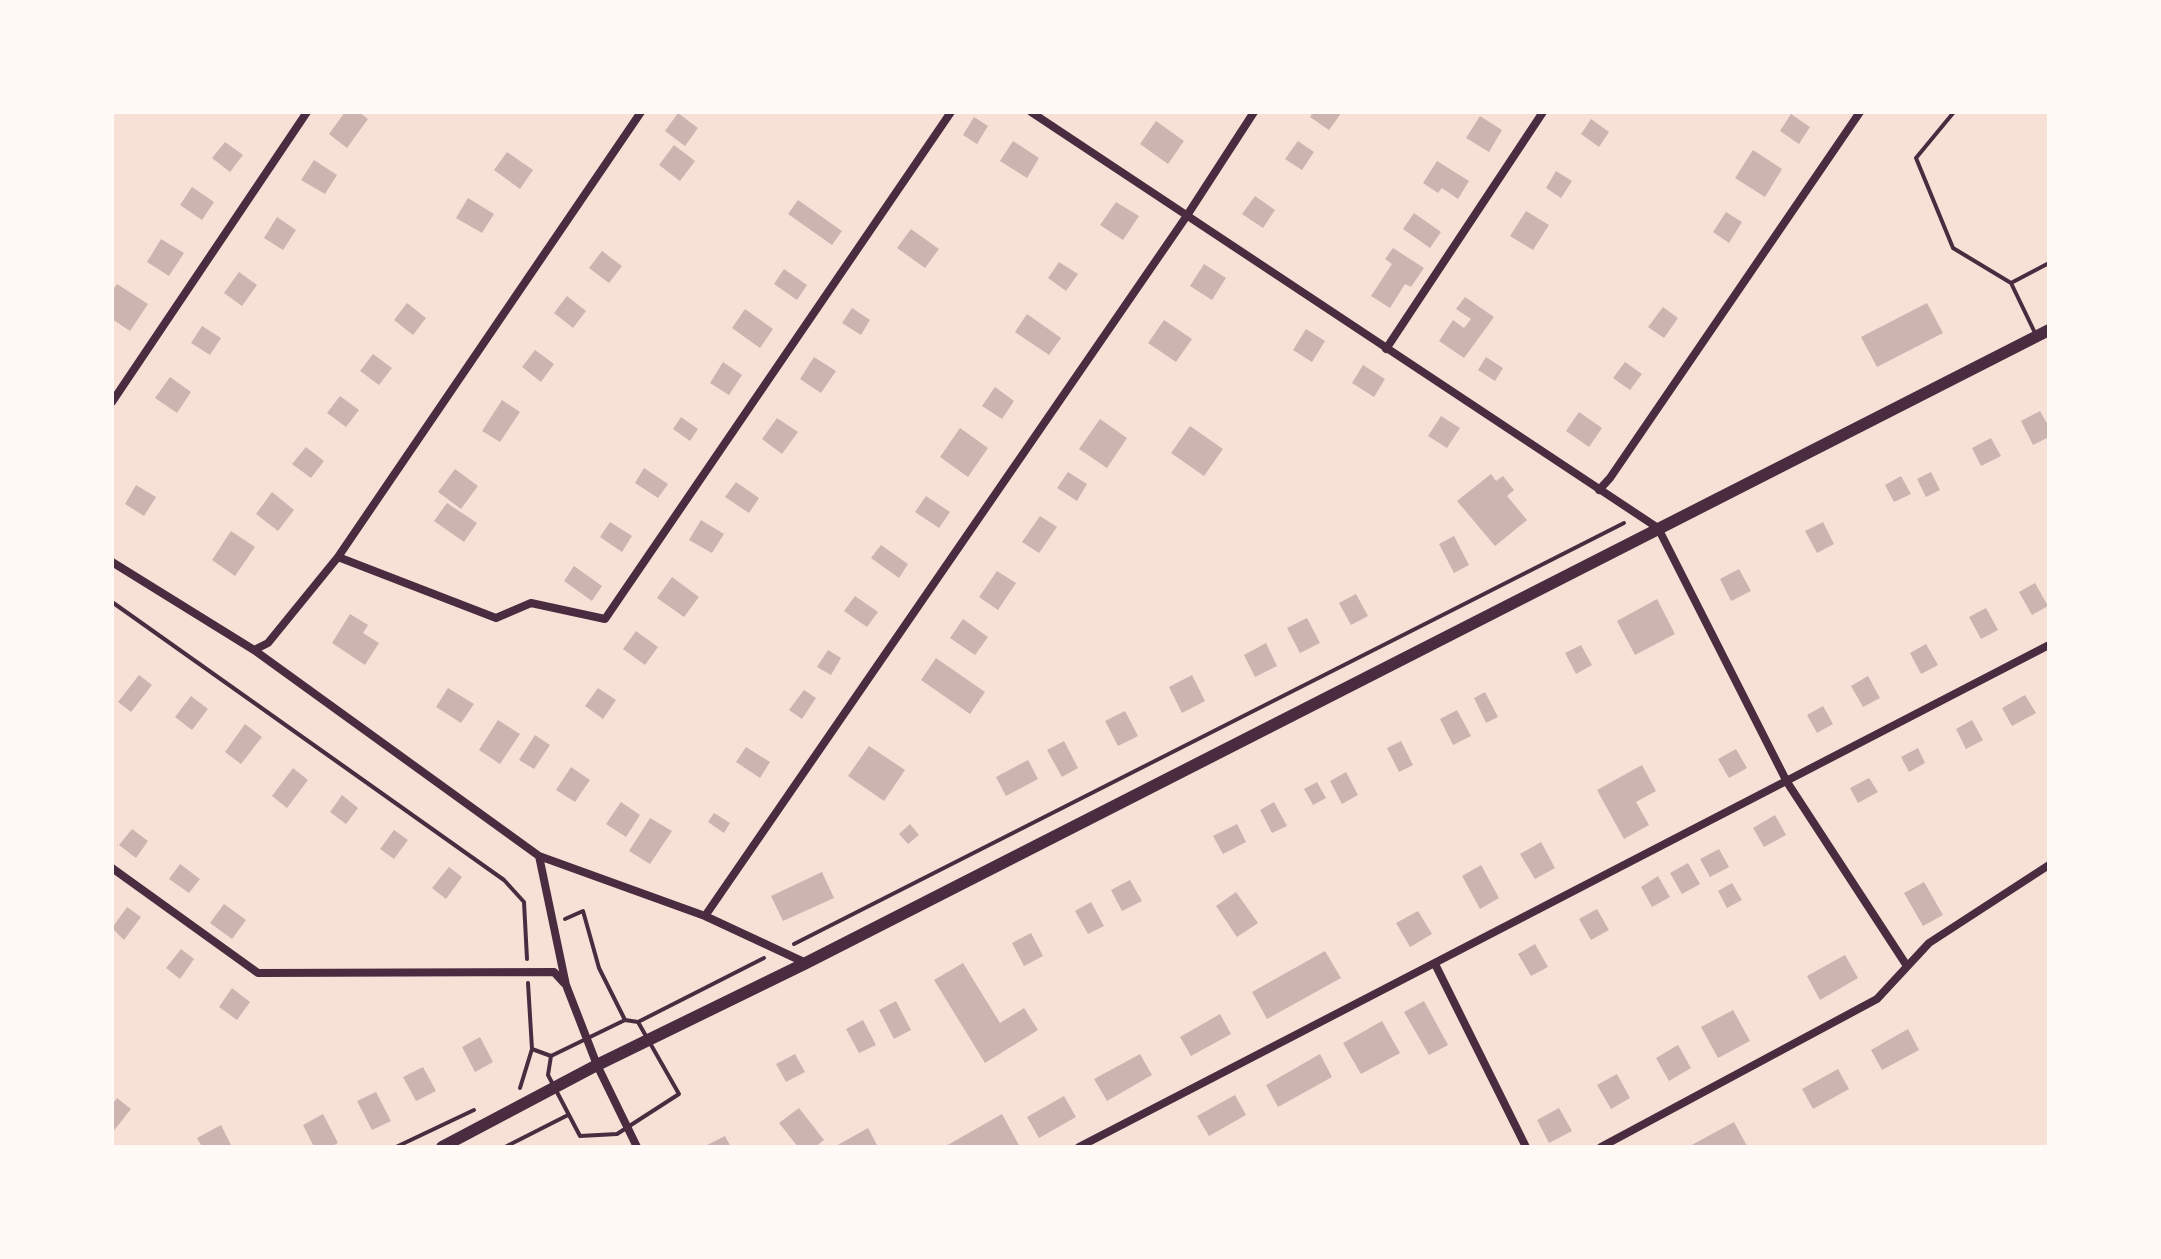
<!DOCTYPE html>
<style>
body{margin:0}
#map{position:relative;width:2161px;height:1259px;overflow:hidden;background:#f7e1d7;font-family:"Fira Sans",sans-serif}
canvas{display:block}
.frame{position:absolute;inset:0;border:114px solid #fffaf5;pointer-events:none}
</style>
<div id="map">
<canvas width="2161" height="1259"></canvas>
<div class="frame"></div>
</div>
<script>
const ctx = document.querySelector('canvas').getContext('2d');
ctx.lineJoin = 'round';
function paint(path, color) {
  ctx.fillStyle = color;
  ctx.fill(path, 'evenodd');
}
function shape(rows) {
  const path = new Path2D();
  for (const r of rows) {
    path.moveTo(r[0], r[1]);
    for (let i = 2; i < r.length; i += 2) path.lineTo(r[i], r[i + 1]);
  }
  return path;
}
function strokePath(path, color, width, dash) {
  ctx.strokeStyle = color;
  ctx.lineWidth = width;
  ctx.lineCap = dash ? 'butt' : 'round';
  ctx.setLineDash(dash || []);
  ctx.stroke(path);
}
paint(shape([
 [345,112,359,112,368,119,347,148,329,134],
 [1313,112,1342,112,1329,130,1310,117],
 [678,113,698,128,685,146,665,131],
 [1791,114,1810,127,1799,144,1780,131],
 [1480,116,1502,130,1489,152,1466,138],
 [974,117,988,126,977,144,963,135],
 [1591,119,1609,132,1599,147,1581,134],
 [1156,121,1184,141,1168,164,1140,144],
 [1013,141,1039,158,1027,178,1000,161],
 [1298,141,1314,152,1302,170,1285,159],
 [225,142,243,155,230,172,212,158],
 [674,145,695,161,680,181,659,165],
 [1753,150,1782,169,1765,197,1735,178],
 [507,152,533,170,520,189,494,170],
 [314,160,337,175,325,194,301,180],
 [1437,161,1469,181,1458,199,1442,188,1438,193,1423,183],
 [1556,171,1572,181,1561,198,1546,188],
 [192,187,214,202,202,220,180,205],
 [1255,196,1275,210,1263,228,1242,214],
 [468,198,494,214,482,233,456,218],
 [798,200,842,231,832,245,788,214],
 [1116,202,1139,216,1123,240,1100,225],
 [1526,211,1549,225,1533,250,1510,236],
 [1726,212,1742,222,1729,243,1713,232],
 [1414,213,1441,232,1430,248,1403,229],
 [277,217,296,230,283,250,264,238],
 [911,229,939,249,925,268,897,248],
 [161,239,184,253,169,276,147,262],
 [1393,248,1424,268,1411,287,1405,284,1390,308,1371,296,1392,264,1385,259],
 [602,251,622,266,609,283,589,268],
 [1059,262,1078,274,1066,291,1048,278],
 [1204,264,1226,278,1212,300,1190,286],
 [784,269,807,285,797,300,774,284],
 [239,272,257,285,242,306,224,293],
 [117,284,148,304,130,331,112,319,112,291],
 [567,296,586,311,573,328,554,313],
 [1465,297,1494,317,1464,358,1439,341,1453,320,1464,328,1471,319,1456,309],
 [407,303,426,318,413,335,394,320],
 [1927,303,1943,333,1877,367,1861,337],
 [1663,307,1678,318,1664,338,1648,327],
 [852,308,870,320,861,335,842,323],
 [745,309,773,329,760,348,732,328],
 [1027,314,1061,338,1049,355,1015,332],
 [1164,320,1192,339,1176,362,1148,343],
 [202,326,221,338,210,355,191,343],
 [1306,329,1325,341,1312,362,1293,350],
 [535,350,554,364,541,382,522,367],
 [373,354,392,368,379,385,360,371],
 [814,357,836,371,821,393,800,379],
 [1486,357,1503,368,1495,381,1478,370],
 [723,362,742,375,729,395,710,383],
 [1625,362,1642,374,1630,390,1613,378],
 [1363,365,1385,379,1374,397,1352,383],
 [170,377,191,392,177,413,155,398],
 [995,387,1014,401,1002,419,982,406],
 [340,396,359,410,346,427,327,413],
 [502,400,520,412,500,442,482,431],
 [2040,411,2049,427,2049,437,2033,445,2021,421],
 [1579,412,1602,428,1589,447,1566,431],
 [1441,416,1460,428,1447,448,1428,436],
 [681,417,698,429,690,441,673,429],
 [777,418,798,432,782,454,762,439],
 [1100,419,1127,438,1107,468,1079,449],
 [1190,426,1223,449,1204,476,1171,453],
 [960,428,988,448,968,477,940,457],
 [1991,438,2001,456,1981,466,1972,448],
 [306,447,324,461,311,478,292,464],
 [644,468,668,484,658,498,635,483],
 [455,469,478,486,461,509,438,492],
 [1068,472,1087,484,1077,501,1057,488],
 [1931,472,1940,490,1926,497,1917,479],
 [1491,474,1496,481,1503,476,1514,490,1507,496,1527,520,1495,546,1457,501],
 [1901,476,1911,494,1894,502,1885,485],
 [736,482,759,498,749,513,725,497],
 [136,485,156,497,144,516,125,504],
 [272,492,294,510,278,531,256,514],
 [926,496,950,512,939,528,915,512],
 [447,503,477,523,464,542,434,521],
 [1040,516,1057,527,1039,553,1022,542],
 [701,520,724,534,712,553,689,540],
 [610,522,632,536,622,552,600,537],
 [1823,522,1834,544,1817,553,1805,531],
 [231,531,255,547,235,576,212,560],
 [1454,536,1469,565,1454,573,1439,544],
 [881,545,908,564,899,578,871,558],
 [574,566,602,586,592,601,564,581],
 [1739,569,1751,591,1731,601,1720,579],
 [997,571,1016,583,998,610,979,597],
 [672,577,699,597,684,617,657,598],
 [2035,583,2048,606,2032,615,2019,592],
 [1356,594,1368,616,1351,625,1339,603],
 [855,596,878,612,867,627,844,611],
 [1657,599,1675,634,1635,655,1617,621],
 [1986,608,1998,630,1981,639,1969,617],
 [350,614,368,625,363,633,379,643,365,665,332,643],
 [1307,618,1320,643,1300,653,1287,628],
 [963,619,988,637,975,655,950,638],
 [636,631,658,647,645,665,623,649],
 [1266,643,1277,666,1255,677,1244,655],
 [1926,644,1938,665,1921,674,1910,653],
 [1581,645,1592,665,1576,674,1565,653],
 [828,650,841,658,831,675,817,667],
 [936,658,985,692,970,714,921,680],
 [139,675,152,685,131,712,118,702],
 [1192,675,1205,701,1182,713,1169,687],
 [1868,676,1880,698,1863,707,1851,686],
 [448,688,474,704,461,723,436,707],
 [598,688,616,700,603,719,585,706],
 [804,690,816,698,802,719,789,710],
 [1485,692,1498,717,1486,723,1474,698],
 [2025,695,2036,713,2012,726,2002,708],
 [191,696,208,709,192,730,175,717],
 [1823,706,1833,724,1817,733,1807,715],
 [1457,710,1471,736,1453,745,1440,719],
 [1125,711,1138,736,1118,746,1105,721],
 [498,720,520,734,500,764,479,750],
 [1972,720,1983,740,1966,749,1956,729],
 [245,724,262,737,241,764,225,752],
 [535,735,550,745,534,769,519,760],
 [1064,741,1078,768,1062,777,1047,750],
 [1401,741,1413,765,1399,772,1387,748],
 [869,746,905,770,884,801,848,776],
 [746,747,770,762,760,778,736,762],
 [1918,748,1925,763,1909,772,1901,757],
 [1736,749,1747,768,1729,778,1718,759],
 [1028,760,1038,779,1006,796,996,777],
 [1642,765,1656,791,1636,802,1649,825,1624,839,1597,790],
 [571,767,590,780,575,802,556,790],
 [293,768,308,780,287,808,272,796],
 [1346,772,1358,795,1342,804,1330,781],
 [1869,778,1878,792,1858,803,1850,788],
 [1317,782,1326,798,1313,805,1304,789],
 [342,795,358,808,346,824,330,812],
 [621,802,640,815,626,837,606,824],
 [1274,802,1287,826,1272,833,1260,810],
 [714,813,730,823,724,833,708,822],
 [1775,815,1786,835,1764,847,1753,828],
 [650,818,672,831,650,864,629,851],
 [910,824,919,835,908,844,899,834],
 [1237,824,1246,842,1223,854,1213,836],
 [132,829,148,841,136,858,119,845],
 [394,830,408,840,394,859,380,849],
 [1541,842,1555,868,1535,879,1520,854],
 [1719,849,1729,867,1710,877,1700,859],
 [1688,863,1700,884,1682,894,1670,873],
 [180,864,200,879,189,893,169,879],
 [1481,865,1499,898,1480,909,1462,876],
 [449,867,462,877,446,899,432,888],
 [822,872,834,898,783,921,771,896],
 [1658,876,1670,897,1652,907,1641,887],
 [1130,880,1142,901,1122,911,1111,890],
 [1924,882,1943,915,1923,926,1904,893],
 [1732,883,1742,900,1727,908,1718,891],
 [1236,892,1258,923,1237,937,1216,906],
 [1091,902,1104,926,1088,934,1075,911],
 [224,904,246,920,232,939,210,923],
 [127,907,141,917,124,940,112,928],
 [1597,909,1609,930,1591,940,1579,919],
 [1418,911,1432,934,1410,947,1396,923],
 [1031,933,1043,956,1024,966,1012,943],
 [1535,944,1548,967,1531,976,1518,954],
 [181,949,194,959,180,979,166,968],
 [1325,951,1341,978,1267,1019,1252,992],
 [1845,955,1858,978,1820,1000,1807,976],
 [963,963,1000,1023,1024,1008,1038,1030,985,1063,934,980],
 [232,988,250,1002,237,1020,219,1007],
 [896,1001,911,1030,894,1039,879,1010],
 [1424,1001,1448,1045,1429,1055,1404,1012],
 [1733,1010,1750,1041,1718,1058,1701,1027],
 [1220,1014,1231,1034,1191,1056,1180,1037],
 [863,1020,876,1045,859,1053,846,1029],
 [1382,1021,1400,1053,1361,1074,1343,1043],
 [1908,1029,1919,1050,1882,1070,1871,1050],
 [480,1037,493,1062,475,1072,462,1047],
 [1678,1045,1691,1068,1669,1081,1656,1058],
 [795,1054,805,1072,786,1082,776,1064],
 [1140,1054,1152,1075,1107,1101,1094,1079],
 [1320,1054,1332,1077,1278,1107,1266,1085],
 [423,1067,436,1091,416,1101,403,1077],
 [1838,1069,1849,1089,1813,1109,1802,1089],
 [1617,1074,1630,1098,1611,1109,1597,1085],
 [376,1092,391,1121,372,1130,357,1101],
 [1235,1095,1246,1115,1209,1136,1197,1116],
 [1064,1096,1076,1117,1039,1138,1027,1117],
 [117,1098,131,1109,112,1133,112,1105],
 [799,1108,824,1140,815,1147,798,1147,779,1123],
 [1559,1108,1572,1131,1549,1143,1537,1120],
 [323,1114,338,1143,330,1147,314,1147,303,1125],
 [1002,1114,1020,1147,944,1147],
 [1734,1122,1747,1146,1745,1147,1688,1147],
 [221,1125,232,1147,202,1147,197,1138],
 [868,1128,878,1147,834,1147],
 [725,1136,731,1147,703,1147]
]), '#ccb4b1');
strokePath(shape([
 [112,602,504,880,524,902,527,959],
 [565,919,583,911,599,968,625,1020],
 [794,944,1624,523],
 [528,983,532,1049,551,1056],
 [625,1020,638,1022,679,1094,617,1134,580,1136,548,1075,551,1056,625,1020],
 [638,1022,764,958],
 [520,1088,532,1049],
 [396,1147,474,1110],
 [505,1147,568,1115]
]), '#4a2c40', 4);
strokePath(shape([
 [1954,112,1916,158,1953,248,2011,283,2036,335],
 [2011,283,2049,263]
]), '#4a2c40', 4);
strokePath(shape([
 [1031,112,1658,528,1787,782,1907,966],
 [1386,349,1543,112],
 [112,402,307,112],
 [1599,490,1610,478,1860,112],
 [338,557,496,618,531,603,605,619,951,112],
 [112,562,254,650,539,856,566,985,597,1065,637,1147],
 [254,650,268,643,338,557,641,112],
 [539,856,705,916,806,963],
 [112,868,258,973,554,972,564,983],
 [705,916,1186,217,1254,112],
 [1435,964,1526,1147],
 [1079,1147,2049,645],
 [1601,1147,1877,999,1929,943,2049,865]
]), '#4a2c40', 8);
strokePath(shape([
 [442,1147,597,1065,806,963,2049,330]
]), '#4a2c40', 12);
</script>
